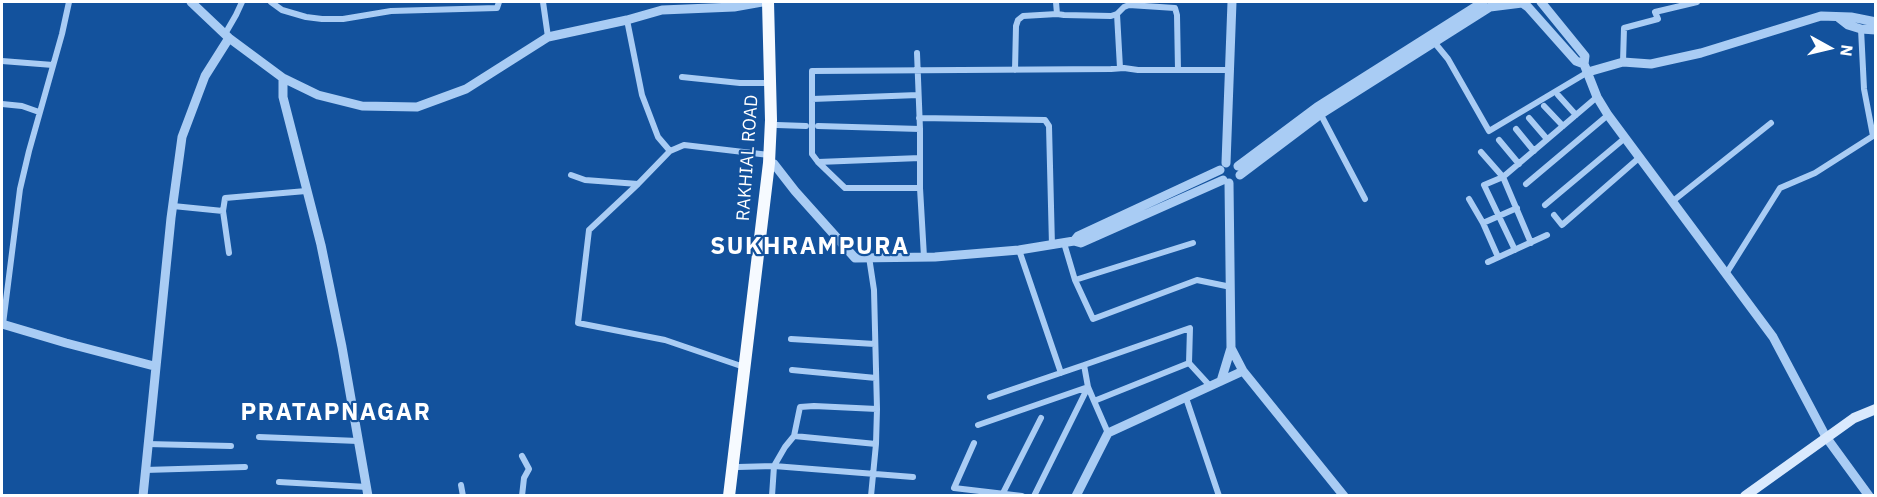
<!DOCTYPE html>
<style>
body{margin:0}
#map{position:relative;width:1877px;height:497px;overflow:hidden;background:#13529d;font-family:"IBM Plex Sans",sans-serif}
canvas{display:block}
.frame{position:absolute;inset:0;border:3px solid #fff;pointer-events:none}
.north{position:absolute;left:1799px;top:18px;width:60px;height:60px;-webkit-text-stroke:4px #13529d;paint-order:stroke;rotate:98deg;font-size:16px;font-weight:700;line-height:24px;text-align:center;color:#fff}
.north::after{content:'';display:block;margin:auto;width:21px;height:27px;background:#fff;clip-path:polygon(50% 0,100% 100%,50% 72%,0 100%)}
</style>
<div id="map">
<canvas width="1877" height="497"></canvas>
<div class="frame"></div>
<div class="north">N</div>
</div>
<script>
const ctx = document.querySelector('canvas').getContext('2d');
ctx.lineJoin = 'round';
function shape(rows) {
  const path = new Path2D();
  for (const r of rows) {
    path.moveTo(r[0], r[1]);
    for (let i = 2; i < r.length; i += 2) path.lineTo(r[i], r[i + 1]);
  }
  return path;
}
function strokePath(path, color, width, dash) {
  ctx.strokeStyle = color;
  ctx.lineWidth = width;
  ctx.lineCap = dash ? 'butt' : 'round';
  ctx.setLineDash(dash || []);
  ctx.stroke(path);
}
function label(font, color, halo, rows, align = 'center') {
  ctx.font = font + ' "IBM Plex Sans",sans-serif';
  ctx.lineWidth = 4.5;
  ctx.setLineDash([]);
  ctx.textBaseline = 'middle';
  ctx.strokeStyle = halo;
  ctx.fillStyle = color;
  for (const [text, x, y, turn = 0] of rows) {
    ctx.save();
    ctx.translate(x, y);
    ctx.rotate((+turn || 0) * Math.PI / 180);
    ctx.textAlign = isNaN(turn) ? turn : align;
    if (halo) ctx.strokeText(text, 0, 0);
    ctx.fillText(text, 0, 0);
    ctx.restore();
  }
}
strokePath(shape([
 [271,2,282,10,306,17,322,19,343,19,391,11,497,8,499,2],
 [543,2,548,37],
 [1056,2,1057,14,1064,15,1111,16,1117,14,1124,7,1129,5,1175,8,1177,15,1178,70],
 [1117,14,1120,68],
 [627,20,642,95,658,137,670,151],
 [225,34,236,15,242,2],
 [1434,42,1448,59,1489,131,1588,72],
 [917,53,920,129,920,188,924,257],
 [2,61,53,65],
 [1623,62,1624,28,1658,19,1655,12,1697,2],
 [1015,70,1016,26,1018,20,1023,16,1057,14],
 [682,77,740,83,770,83],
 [1558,95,1576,115],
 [812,99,918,95],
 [2,104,22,106,39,112],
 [1544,106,1563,126],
 [1320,113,1365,199],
 [919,118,1045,120,1049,126,1052,246],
 [1529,118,1547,139],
 [777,125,806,126],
 [818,126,920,129],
 [1516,129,1534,151],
 [1499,140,1519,164],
 [1481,152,1503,177,1531,243],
 [818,162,920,158],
 [571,175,585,180,638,184,670,151,684,145,769,155],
 [638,184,589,230,578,323,665,340,744,367],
 [1526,184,1608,115],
 [920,188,845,188,818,162,812,154,812,71,1111,69,1124,68,1138,70,1229,70],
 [1469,199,1483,223,1498,257],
 [1673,201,1771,123],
 [1545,205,1625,138],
 [173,206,223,211],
 [1554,215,1562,225,1640,157],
 [1483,223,1517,208],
 [1064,243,1075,280,1093,319,1197,280,1231,287],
 [1019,250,1061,373],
 [1515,250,1484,185,1503,177,1597,97],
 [229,253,223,211,225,198,306,191],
 [869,257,874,290,877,409,876,444,871,496],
 [1488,262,1547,235],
 [1726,274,1780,188,1815,173,1873,136,1864,89,1861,29],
 [1075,280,1193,243],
 [3,324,20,189,29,151,62,34,69,2],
 [791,339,875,344],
 [792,370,876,378],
 [990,397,1084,365],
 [1186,398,1219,496],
 [978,425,1088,387,1094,401],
 [1108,433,1094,401,1189,363,1210,386],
 [794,436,876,444],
 [259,437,358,441],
 [974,443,954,488,1022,496],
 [147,444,231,446],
 [522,456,529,469,524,478,522,496],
 [738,467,774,466,913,477],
 [145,470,245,467],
 [279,482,367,487],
 [461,485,463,496],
 [1003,493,1041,418],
 [772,496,774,466,785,447,794,436,800,407,814,406,877,409],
 [1034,496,1088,387,1084,365,1190,328,1189,363]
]), '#a9ccf4', 6);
strokePath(shape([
 [191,2,229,38,283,78,283,97,321,245,342,347,368,496],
 [1521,2,1528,7,1576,61,1584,64],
 [1541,2,1585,56,1584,64,1597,97,1608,115,1773,337,1826,437,1869,496],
 [1839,18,1848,25,1861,29,1876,30],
 [1588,72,1623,62,1651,64,1701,53,1821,16,1851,17,1876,22],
 [283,78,318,95,362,106,417,107,466,89,548,37,627,20,662,10,734,7,762,2],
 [769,163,774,164,795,191,855,258,935,257,1019,250,1074,241,1081,243,1223,180],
 [1226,163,1232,2],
 [1238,166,1317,107,1483,2],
 [1240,175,1321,114,1490,7,1522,3],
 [1074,241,1078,236,1220,170],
 [2,324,66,343,154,366],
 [1231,348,1243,371,1344,496],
 [1221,381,1231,348,1229,183],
 [143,496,171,218,182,137,205,76,229,38],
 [1076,496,1108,433,1243,371]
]), '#a9ccf4', 9);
strokePath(shape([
 [1745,496,1854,418,1876,409]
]), '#d9e9fd', 10);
strokePath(shape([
 [729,496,769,163,771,120,768,2]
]), '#f6faff', 12);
label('18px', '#fff', '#13529d', [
 ["RAKHIAL ROAD",748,158,-86]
]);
ctx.letterSpacing = '1.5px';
label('bold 24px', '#fff', '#13529d', [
 ["SUKHRAMPURA",810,247],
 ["PRATAPNAGAR",336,413]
]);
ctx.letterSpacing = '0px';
</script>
